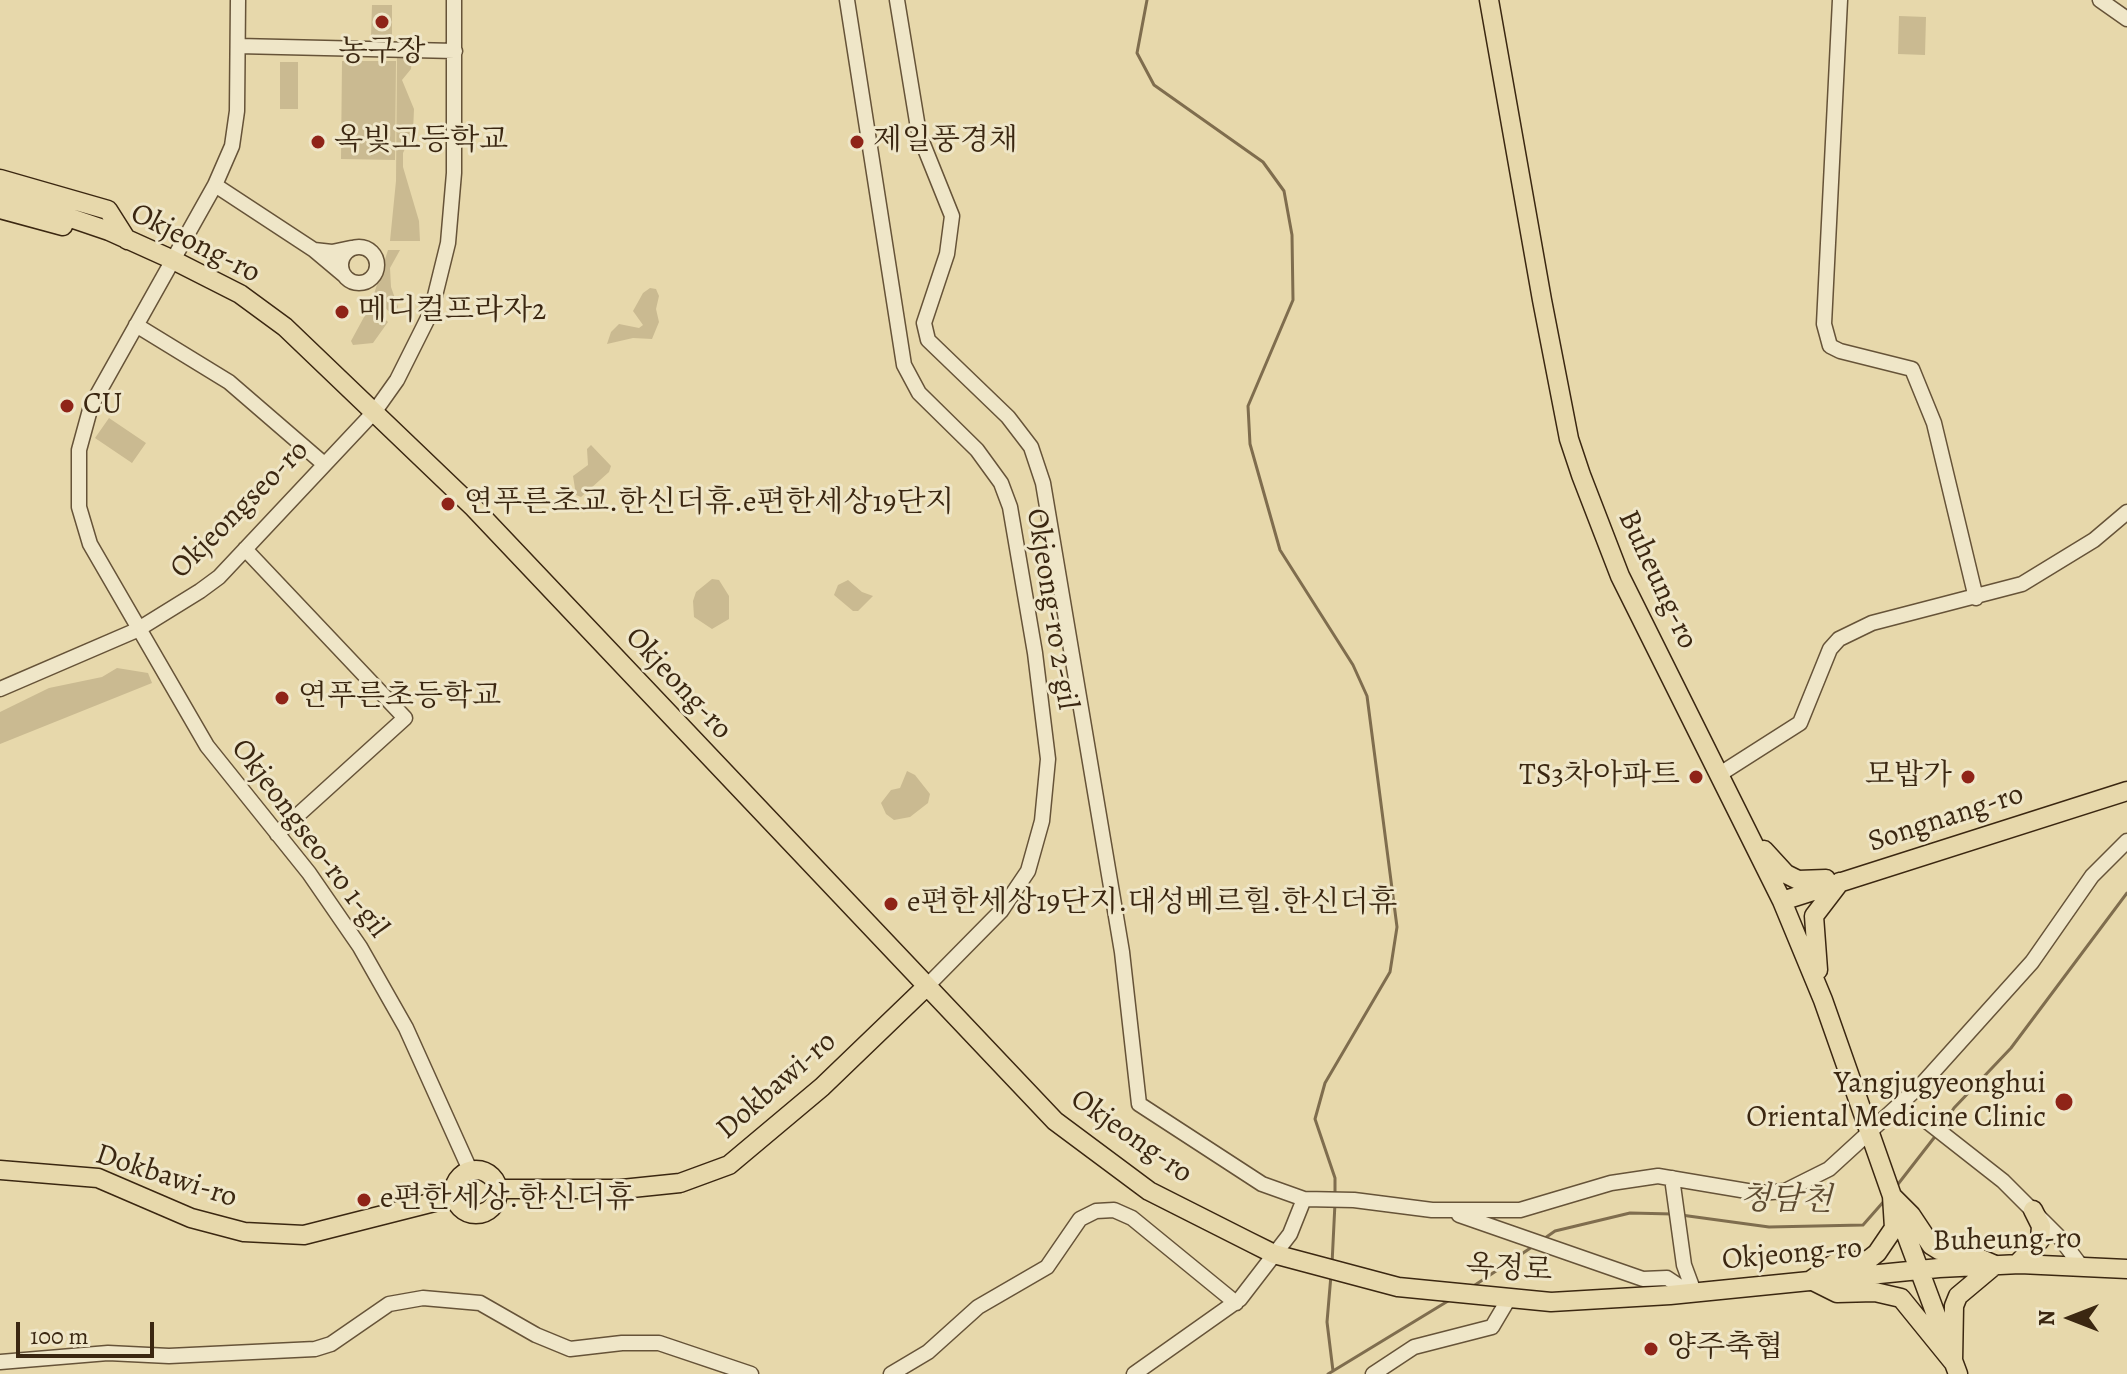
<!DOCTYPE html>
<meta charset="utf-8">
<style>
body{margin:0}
#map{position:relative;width:2127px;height:1374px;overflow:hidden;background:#e7d8ab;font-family:Alegreya,serif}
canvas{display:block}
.north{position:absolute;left:2031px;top:1278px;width:80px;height:80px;-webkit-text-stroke:6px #efe6c8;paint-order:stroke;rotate:270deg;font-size:22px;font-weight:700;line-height:32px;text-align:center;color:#3b2711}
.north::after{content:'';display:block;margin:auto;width:28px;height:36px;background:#3b2711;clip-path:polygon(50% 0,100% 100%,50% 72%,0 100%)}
.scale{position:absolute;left:16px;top:1322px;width:138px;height:36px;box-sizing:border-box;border:4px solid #3b2711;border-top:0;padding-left:10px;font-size:24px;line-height:28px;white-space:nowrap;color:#3b2711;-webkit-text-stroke:6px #efe6c8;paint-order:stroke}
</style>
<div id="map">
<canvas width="2127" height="1374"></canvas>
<div class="north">N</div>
<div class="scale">100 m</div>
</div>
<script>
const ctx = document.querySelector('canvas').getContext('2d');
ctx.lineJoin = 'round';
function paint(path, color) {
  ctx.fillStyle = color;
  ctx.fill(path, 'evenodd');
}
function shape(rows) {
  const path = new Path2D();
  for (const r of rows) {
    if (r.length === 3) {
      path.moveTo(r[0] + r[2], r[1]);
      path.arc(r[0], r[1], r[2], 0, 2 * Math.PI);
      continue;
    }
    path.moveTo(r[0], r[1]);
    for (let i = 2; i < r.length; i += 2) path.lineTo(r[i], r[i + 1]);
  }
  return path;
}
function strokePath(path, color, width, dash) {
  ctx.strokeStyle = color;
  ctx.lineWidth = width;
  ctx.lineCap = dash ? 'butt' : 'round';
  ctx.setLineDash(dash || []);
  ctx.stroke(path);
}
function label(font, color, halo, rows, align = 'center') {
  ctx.font = font + ' Alegreya,"Noto Serif KR",serif';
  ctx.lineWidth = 6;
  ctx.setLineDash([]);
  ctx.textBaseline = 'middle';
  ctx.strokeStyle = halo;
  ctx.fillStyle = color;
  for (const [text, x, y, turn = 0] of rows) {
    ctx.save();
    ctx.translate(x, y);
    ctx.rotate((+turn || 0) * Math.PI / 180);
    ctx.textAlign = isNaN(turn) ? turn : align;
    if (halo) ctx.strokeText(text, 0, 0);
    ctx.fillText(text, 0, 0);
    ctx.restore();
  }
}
paint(shape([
 [372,5,392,5,392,37,371,37],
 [1899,16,1926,17,1925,55,1898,54],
 [397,57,412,58,411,69,402,80,414,109,413,132,403,153,403,167,419,221,420,241,390,241,396,181],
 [342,61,396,61,395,160,341,159],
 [280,62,298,62,298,109,280,109],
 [388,250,400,250,390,268,391,287,398,307,393,315,373,297],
 [650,288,656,289,659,296,656,309,659,322,652,339,633,338,607,344,611,332,619,324,639,328,643,325,633,311,643,293],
 [370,306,388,322,373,343,353,345,351,341],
 [109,418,146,443,132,463,95,438],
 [591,445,611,466,609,472,581,497,576,495,573,476,588,465,587,449],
 [712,579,719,580,729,596,729,619,712,629,694,617,693,601,696,592],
 [848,580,862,592,873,596,858,611,853,611,834,595,838,585],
 [117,668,148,673,152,683,0,744,0,712,49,688,102,677],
 [907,771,915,775,930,794,928,803,910,817,894,820,886,814,881,803,891,790,900,788]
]), '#caba91');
strokePath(shape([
 [1147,0,1137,53,1154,85,1263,162,1284,191,1292,235,1293,300,1248,406,1250,444,1280,550,1353,665,1367,696,1397,927,1390,972,1325,1083,1315,1119,1335,1178,1335,1196],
 [1941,1128,1954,1108,2011,1048,2127,893],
 [1895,1188,1937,1134],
 [1681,1215,1769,1227,1863,1225,1885,1200],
 [1545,1238,1555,1231,1630,1213,1673,1214],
 [1332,1264,1335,1203],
 [1331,1275,1327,1322,1333,1371],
 [1472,1287,1532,1247],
 [1328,1374,1448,1301]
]), '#7f6d4e', 3);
const minor = shape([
 [238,0,237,111,232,146,215,185,91,406,79,450,79,507,90,544,207,746,309,873,360,947,406,1028,470,1170],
 [847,0,904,365,919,393,977,450,1001,483,1010,507,1035,653,1048,759,1042,821,1028,871,1001,911,927,986],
 [897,0,919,134,952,216,947,254,924,323,928,340,1008,417,1031,447,1043,483,1122,952,1139,1104,1262,1184,1304,1199,1354,1200,1432,1210,1520,1210,1611,1183,1658,1176,1759,1193,1785,1191,1829,1169,1924,1082,2032,962,2092,876,2127,841],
 [1840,0,1824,324,1830,346,1840,351,1912,369,1934,423,1976,598],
 [2100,0,2127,19],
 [238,46,455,51],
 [215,185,314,250],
 [359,265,18],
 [345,276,314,250,332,252,351,248],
 [136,325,229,382,324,464],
 [245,549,405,718,277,834],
 [0,689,137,630,200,591,219,577,375,411,397,380,431,312,448,243,454,173,454,0],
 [1720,774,1800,723,1830,649,1839,639,1872,623,2022,584,2094,540,2127,512],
 [1924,1119,2003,1181,2060,1238,2081,1266],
 [1672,1178,1684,1265,1694,1292],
 [1459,1215,1643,1279,1667,1278,1688,1292],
 [0,1362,108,1353,169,1356,315,1349,331,1344,389,1304,423,1298,480,1303,536,1335,570,1349,622,1343,659,1343,751,1374],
 [891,1374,928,1352,978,1307,1047,1267,1080,1219,1096,1211,1114,1210,1132,1218,1236,1303],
 [1134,1374,1240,1299,1290,1234,1304,1199],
 [1373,1374,1414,1347,1492,1327,1508,1300]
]);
const major = shape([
 [1489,0,1542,300,1569,439,1581,475,1620,576,1782,901,1823,1000,1892,1196,1894,1228,1877,1253,1868,1260,1835,1263,1811,1280,1837,1293,1875,1292,1901,1298,1953,1362],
 [0,179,108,210,127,240],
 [0,194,109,231,171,259,240,294,285,327,474,508,1055,1121,1149,1191,1248,1241,1274,1254,1398,1287,1551,1302,1670,1295,1939,1268,2020,1264,2127,1269],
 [0,209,63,226],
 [1764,850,1786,874,1798,880,1826,879],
 [1782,901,2127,791],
 [1818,970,1814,916,1840,882],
 [476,1192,22],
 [0,1170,98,1178,191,1218,244,1232,304,1235,454,1197],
 [498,1189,622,1189,680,1183,729,1165,822,1087,927,986],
 [1892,1196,1911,1215,1931,1245,1939,1250,1965,1252,1995,1265,1958,1296,1954,1306,1953,1362],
 [1897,1210,1958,1374],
 [2017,1264,2040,1240,2041,1226,2033,1210]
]);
strokePath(minor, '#665338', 17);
strokePath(major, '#3b2711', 21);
strokePath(minor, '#efe6c8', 14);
strokePath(major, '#e7d8ab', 18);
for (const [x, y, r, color] of [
 [382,22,8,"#8f2418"],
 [318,142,8,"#8f2418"],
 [857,142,8,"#8f2418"],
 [342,312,8,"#8f2418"],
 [67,406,8,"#8f2418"],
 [448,504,8,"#8f2418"],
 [282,698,8,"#8f2418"],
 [1696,777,8,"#8f2418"],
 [1968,777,8,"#8f2418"],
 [891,904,8,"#8f2418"],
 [2064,1102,10,"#8f2418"],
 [364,1200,8,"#8f2418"],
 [1651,1349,8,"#8f2418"]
]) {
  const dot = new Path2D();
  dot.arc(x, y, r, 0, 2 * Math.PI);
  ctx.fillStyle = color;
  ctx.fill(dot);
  strokePath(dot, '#efe6c8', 3);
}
label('30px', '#3b2711', '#efe6c8', [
 ["농구장",382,53,"center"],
 ["옥빛고등학교",334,142],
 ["제일풍경채",873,142],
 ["메디컬프라자2",358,312],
 ["CU",83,406],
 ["연푸른초교.한신더휴.e편한세상19단지",464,504],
 ["연푸른초등학교",298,698],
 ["TS3차아파트",1680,777,"right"],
 ["모밥가",1952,777,"right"],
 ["e편한세상19단지.대성베르힐.한신더휴",907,904],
 ["Yangjugyeonghui",2046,1085,"right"],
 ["Oriental Medicine Clinic",2046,1119,"right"],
 ["e편한세상.한신더휴",380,1200],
 ["양주축협",1667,1349]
], 'left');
label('30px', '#3b2711', '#efe6c8', [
 ["Okjeong-ro",195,244,27],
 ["Okjeongseo-ro",240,510,-45],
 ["Buheung-ro",1657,580,65],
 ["Okjeong-ro 2-gil",1051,609,81],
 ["Okjeong-ro",678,684,47],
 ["Songnang-ro",1946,819,-18],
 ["Okjeongseo-ro 1-gil",309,839,53],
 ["Dokbawi-ro",777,1086,-41],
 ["Okjeong-ro",1131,1137,35],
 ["Dokbawi-ro",166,1177,18],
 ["Buheung-ro",2007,1241,-1],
 ["Okjeong-ro",1792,1255,-5],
 ["옥정로",1509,1270,3]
]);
label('italic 32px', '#5d4a30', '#efe6c8', [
 ["청담천",1786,1201,1]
]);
</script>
